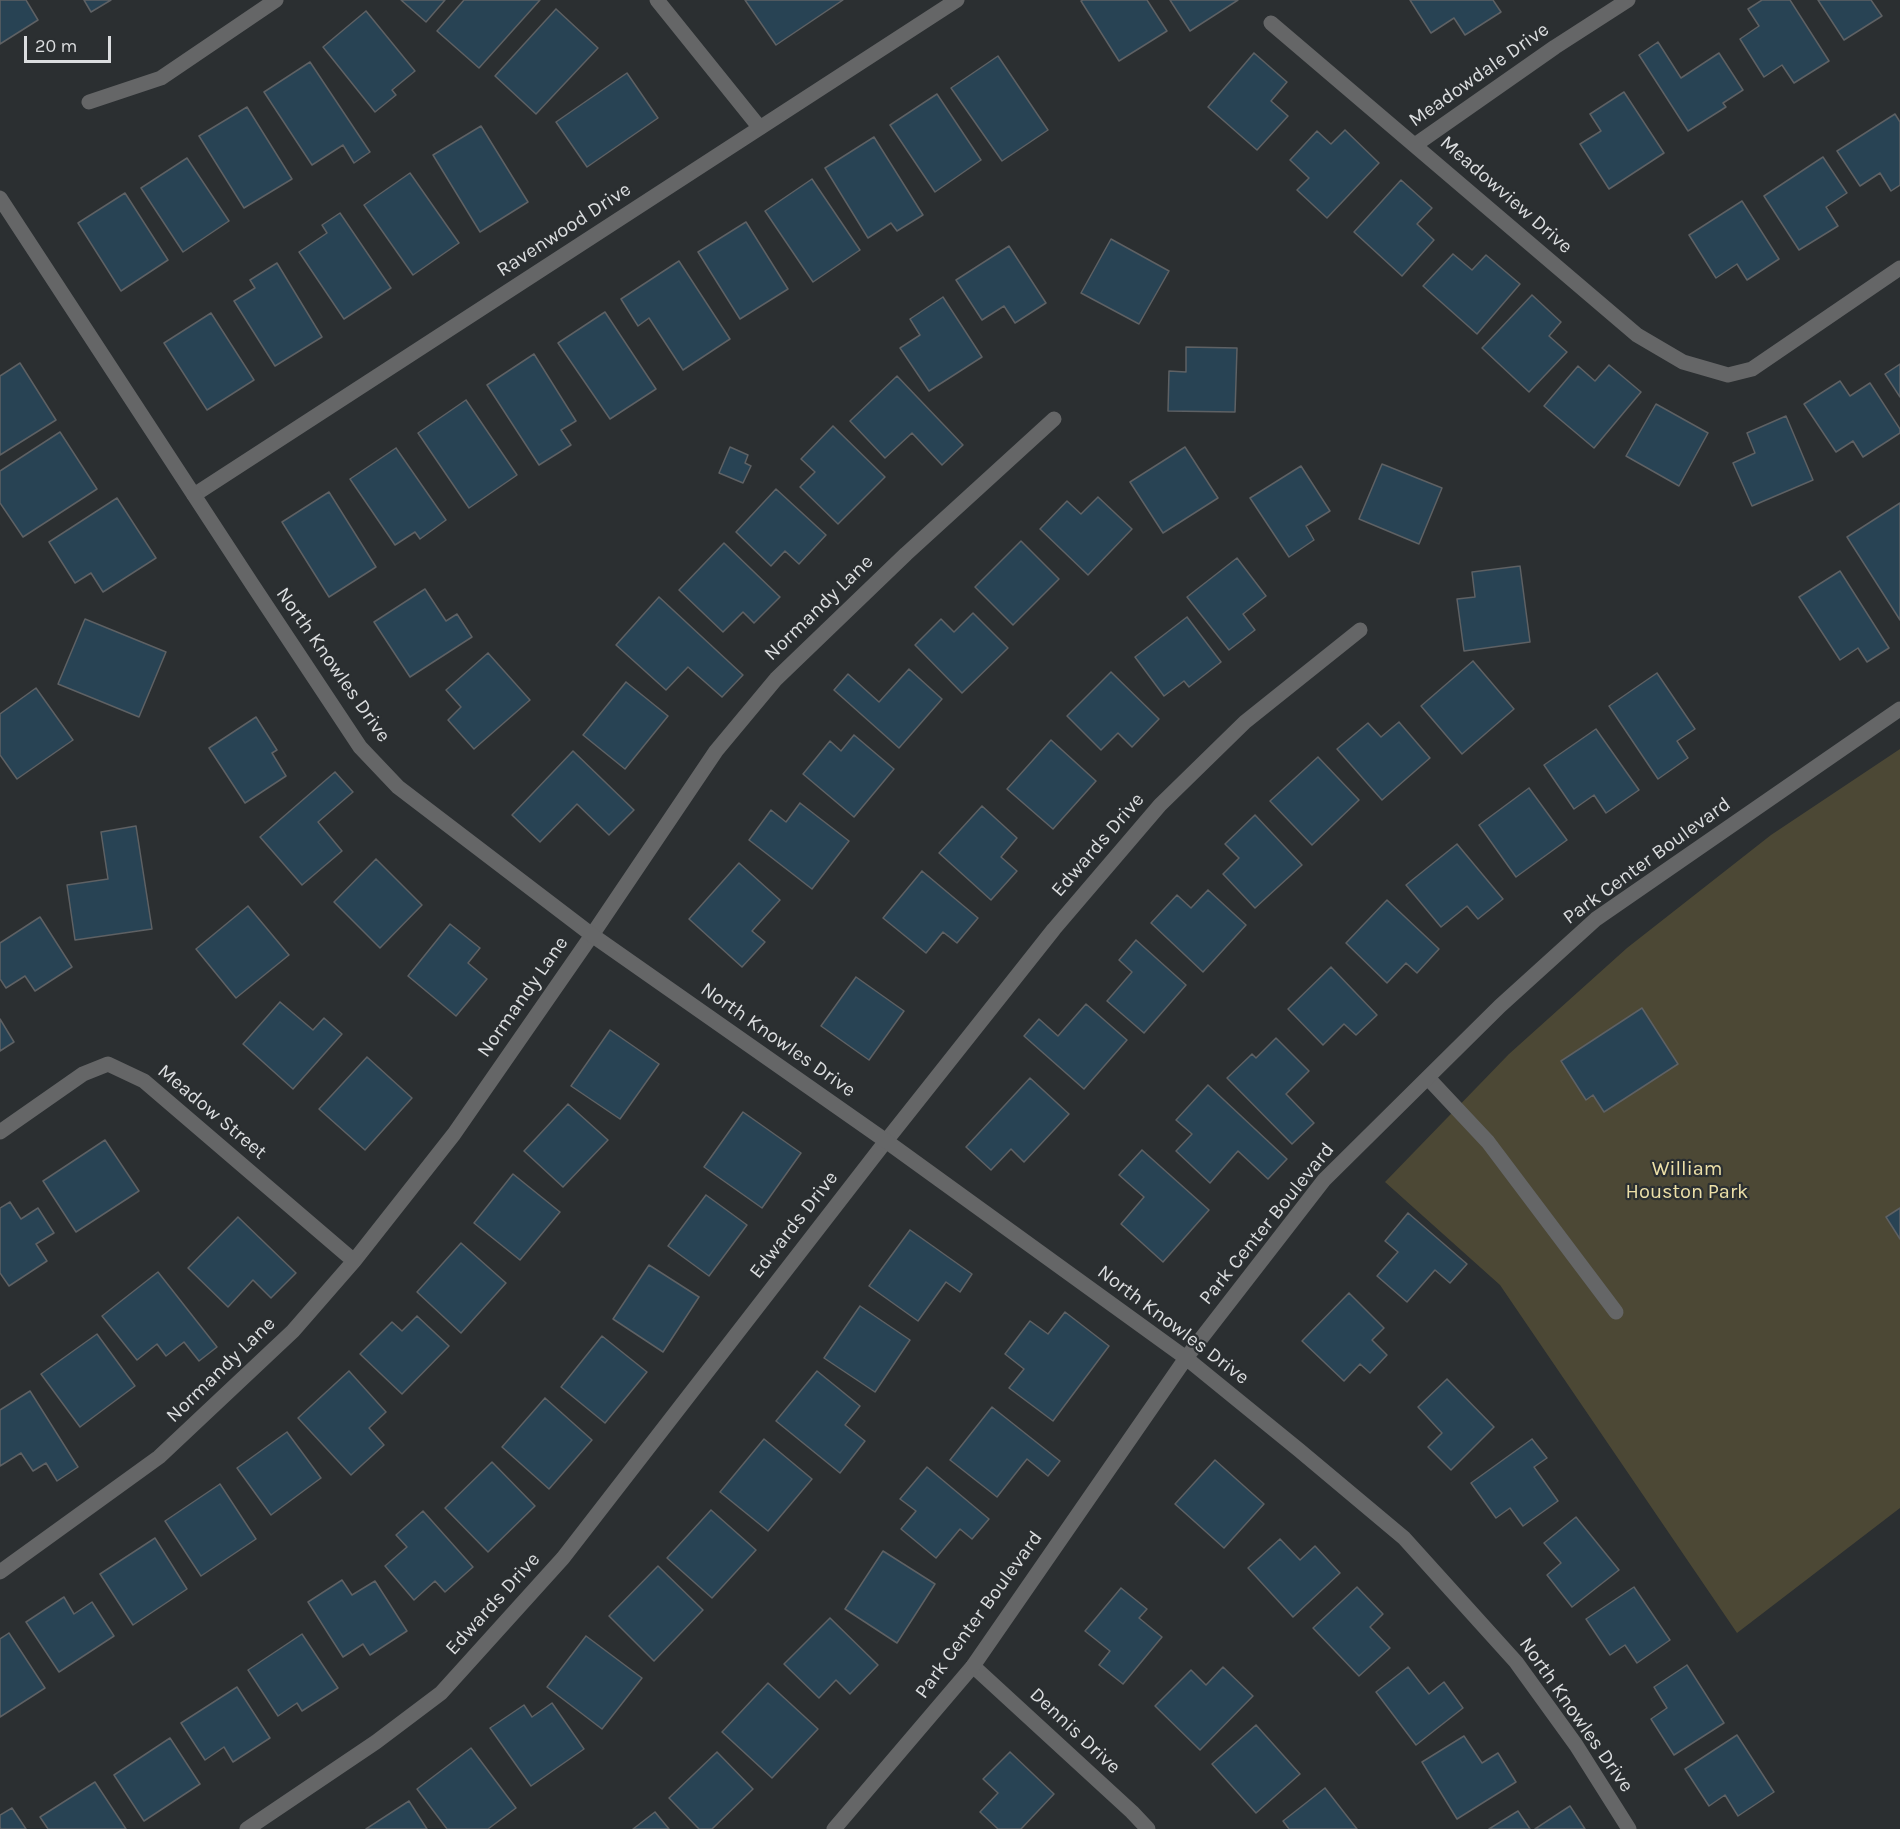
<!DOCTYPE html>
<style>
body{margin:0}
#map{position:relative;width:1900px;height:1829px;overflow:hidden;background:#2b2f31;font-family:Karla,sans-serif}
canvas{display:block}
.scale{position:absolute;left:24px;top:36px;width:87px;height:27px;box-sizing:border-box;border:3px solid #dbdddf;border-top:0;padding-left:8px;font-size:18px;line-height:21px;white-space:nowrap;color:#dbdddf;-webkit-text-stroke:4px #2b2f31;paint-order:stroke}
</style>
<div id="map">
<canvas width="1900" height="1829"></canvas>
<div class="scale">20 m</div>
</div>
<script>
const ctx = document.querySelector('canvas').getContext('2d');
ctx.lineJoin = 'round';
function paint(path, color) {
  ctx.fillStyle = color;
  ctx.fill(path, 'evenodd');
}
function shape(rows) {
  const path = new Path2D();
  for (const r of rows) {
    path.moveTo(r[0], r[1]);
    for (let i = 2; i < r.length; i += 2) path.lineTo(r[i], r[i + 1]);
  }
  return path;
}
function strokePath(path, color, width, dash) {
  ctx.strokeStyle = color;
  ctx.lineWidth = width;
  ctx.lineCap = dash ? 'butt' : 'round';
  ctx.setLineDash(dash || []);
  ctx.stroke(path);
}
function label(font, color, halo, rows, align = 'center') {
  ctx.font = font + ' Karla,sans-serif';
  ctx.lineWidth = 4.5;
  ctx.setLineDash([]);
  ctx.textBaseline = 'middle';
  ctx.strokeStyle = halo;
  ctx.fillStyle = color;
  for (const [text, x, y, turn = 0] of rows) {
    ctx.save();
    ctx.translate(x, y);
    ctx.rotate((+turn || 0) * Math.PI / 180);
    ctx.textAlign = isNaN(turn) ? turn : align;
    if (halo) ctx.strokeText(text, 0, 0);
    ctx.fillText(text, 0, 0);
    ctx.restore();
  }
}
paint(shape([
 [1900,749,1900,1508,1737,1633,1500,1285,1385,1182,1509,1054,1627,948,1771,835]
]), '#4c4835');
const building = shape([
 [0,0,26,0,38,20,0,44,0,0],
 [84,0,111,0,91,12,84,0],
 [401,0,445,0,426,22,401,0],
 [464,0,540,0,479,68,437,31,464,0],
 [745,0,843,0,776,45,745,0],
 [1083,0,1147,0,1167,31,1119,61,1081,1,1083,0],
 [1170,0,1238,0,1190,31,1170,0],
 [1410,0,1493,0,1501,12,1465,35,1454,18,1431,33,1410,0],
 [1762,0,1790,0,1829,61,1794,83,1782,65,1764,77,1740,39,1759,26,1748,9,1762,0],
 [1818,0,1871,0,1882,16,1844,40,1818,0],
 [556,9,598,48,536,114,495,76,556,9],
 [366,11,415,71,392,90,396,95,375,112,323,47,366,11],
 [1658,42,1681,78,1719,53,1743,90,1723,103,1726,107,1688,131,1639,55,1658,42],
 [1254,53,1287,82,1271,101,1288,116,1257,150,1208,107,1254,53],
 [998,56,1048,130,1002,161,951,88,998,56],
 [310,62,370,152,354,163,343,145,312,165,264,92,310,62],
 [627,73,658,118,587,167,556,122,627,73],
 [1624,92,1664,153,1609,189,1580,144,1601,131,1590,114,1624,92],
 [937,94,981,160,935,192,890,125,937,94],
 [247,107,292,179,244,208,199,136,247,107],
 [1895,114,1900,122,1900,185,1891,191,1880,173,1860,186,1837,151,1895,114],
 [481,126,528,202,480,232,433,155,481,126],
 [1345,130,1379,163,1327,218,1297,190,1309,178,1290,160,1317,131,1331,144,1345,130],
 [874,137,923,215,897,231,891,223,868,238,825,168,874,137],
 [1823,157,1847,193,1826,207,1838,226,1799,250,1764,196,1823,157],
 [187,158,229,221,183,252,141,188,187,158],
 [410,173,459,243,413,275,364,205,410,173],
 [812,179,860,250,813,282,765,211,812,179],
 [1401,180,1432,208,1417,224,1434,240,1402,276,1354,232,1401,180],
 [125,193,168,260,121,291,78,223,125,193],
 [1742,201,1779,259,1747,280,1737,264,1716,278,1689,235,1742,201],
 [340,213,391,288,344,319,299,252,327,233,322,225,340,213],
 [746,222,788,289,740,319,698,252,746,222],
 [1111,239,1169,271,1139,324,1081,293,1111,239],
 [1009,246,1046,303,1015,323,1004,306,982,320,956,280,1009,246],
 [1453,254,1472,270,1486,255,1520,284,1477,334,1423,286,1453,254],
 [679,261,730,339,683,370,649,318,638,326,621,299,679,261],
 [277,263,322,337,275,366,234,301,255,288,250,280,277,263],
 [1532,295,1561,322,1549,336,1567,352,1529,392,1482,348,1532,295],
 [943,297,982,357,929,391,900,348,920,335,910,319,943,297],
 [605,312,656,389,610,419,558,343,605,312],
 [211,313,254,380,207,410,164,343,211,313],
 [1186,347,1237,348,1235,412,1168,411,1169,371,1186,372,1186,347],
 [534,354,576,421,561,430,571,445,539,465,487,385,534,354],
 [20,363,56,420,0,455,0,376,20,363],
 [1900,364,1900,397,1885,374,1900,364],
 [1609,365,1641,392,1594,448,1544,406,1578,366,1595,381,1609,365],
 [897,376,963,445,942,465,912,433,885,458,850,421,897,376],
 [1840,381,1850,396,1870,383,1900,429,1900,433,1863,457,1853,441,1836,452,1804,404,1840,381],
 [466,400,517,475,469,508,418,433,466,400],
 [1656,404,1708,433,1679,486,1626,456,1656,404],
 [1786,416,1813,480,1752,506,1733,463,1755,453,1747,433,1786,416],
 [833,426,885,477,838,524,800,487,815,472,801,459,833,426],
 [60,432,97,489,23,537,0,503,0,471,60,432],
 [730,447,748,455,745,463,751,466,743,483,719,473,730,447],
 [1185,447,1218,498,1163,533,1130,482,1185,447],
 [396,448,446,520,420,539,415,532,395,545,350,479,396,448],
 [1382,464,1442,488,1419,544,1359,519,1382,464],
 [1301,466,1330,511,1306,526,1314,540,1289,557,1250,498,1301,466],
 [776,489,826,535,799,564,785,551,771,566,736,532,776,489],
 [329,492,376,567,329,597,282,522,329,492],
 [1098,497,1132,529,1088,575,1040,529,1067,501,1081,514,1098,497],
 [117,498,156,558,103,592,91,573,75,583,49,542,117,498],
 [1900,503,1900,620,1847,537,1900,503],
 [1021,541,1059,579,1013,625,975,587,1021,541],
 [724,543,780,597,754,623,743,612,723,632,679,590,724,543],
 [1237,558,1266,596,1243,614,1255,630,1229,650,1187,597,1237,558],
 [1520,566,1530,642,1464,651,1457,599,1475,597,1472,572,1520,566],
 [1840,571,1889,648,1867,662,1858,648,1840,660,1799,597,1840,571],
 [425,589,446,621,457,614,472,637,410,677,374,622,425,589],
 [659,597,743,675,722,697,688,667,666,690,616,645,659,597],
 [973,613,1008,648,962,693,915,645,941,619,954,632,973,613],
 [1187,617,1221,662,1189,687,1184,681,1164,696,1135,657,1187,617],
 [85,619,166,652,139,717,58,684,85,619],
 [488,653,530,700,474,749,448,720,461,707,446,690,488,653],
 [1473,661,1514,709,1462,754,1421,706,1473,661],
 [909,669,942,699,899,748,834,690,848,674,879,702,909,669],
 [1111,672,1159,719,1132,747,1118,733,1101,750,1067,716,1111,672],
 [1657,673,1695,729,1677,741,1688,758,1658,779,1609,706,1657,673],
 [626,682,668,716,625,769,583,735,626,682],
 [36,688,73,740,17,779,0,755,0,714,36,688],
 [256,717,277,750,272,753,286,776,245,803,209,748,256,717],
 [1399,722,1430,758,1382,800,1337,749,1368,723,1381,737,1399,722],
 [1596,729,1639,790,1606,813,1594,795,1574,809,1544,765,1596,729],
 [854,735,894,769,854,817,803,774,830,741,841,751,854,735],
 [1051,740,1096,781,1053,829,1007,789,1051,740],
 [573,751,634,810,609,835,577,804,540,842,512,815,573,751],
 [1318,757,1359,800,1312,845,1270,801,1318,757],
 [335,772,353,792,318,822,342,851,302,885,260,837,335,772],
 [1529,788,1567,840,1516,877,1479,825,1529,788],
 [800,803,849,841,812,889,749,840,771,810,786,822,800,803],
 [982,806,1017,838,1001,857,1017,871,991,900,939,853,982,806],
 [1255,815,1302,865,1255,908,1223,874,1239,858,1225,844,1255,815],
 [136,826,152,929,75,940,67,885,108,879,101,832,136,826],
 [1457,844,1503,899,1478,919,1467,906,1441,927,1406,885,1457,844],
 [376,859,422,905,380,948,334,902,376,859],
 [739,863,780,900,752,931,765,942,742,967,689,919,739,863],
 [922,871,978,918,957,943,943,932,926,953,883,918,922,871],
 [1208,890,1246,925,1203,972,1151,923,1177,895,1191,908,1208,890],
 [1387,900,1439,949,1417,973,1406,963,1387,983,1346,943,1387,900],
 [248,906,289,955,236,998,196,949,248,906],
 [40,917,72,967,35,991,25,976,6,988,0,979,0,943,40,917],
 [450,924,480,948,468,963,487,979,456,1016,408,976,450,924],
 [1136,940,1186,985,1144,1033,1107,1001,1132,972,1119,960,1136,940],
 [1331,967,1377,1015,1356,1035,1344,1024,1323,1045,1288,1009,1331,967],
 [856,977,904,1011,869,1060,821,1026,856,977],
 [280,1002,313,1030,324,1018,342,1034,293,1089,243,1044,280,1002],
 [1086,1004,1127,1040,1084,1089,1024,1036,1039,1019,1058,1036,1086,1004],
 [1642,1008,1678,1064,1604,1112,1593,1095,1586,1100,1561,1061,1642,1008],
 [0,1019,14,1042,0,1051,0,1019],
 [610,1030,659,1064,620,1119,571,1086,610,1030],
 [1276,1038,1309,1071,1286,1094,1314,1123,1292,1144,1227,1078,1252,1054,1256,1058,1276,1038],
 [367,1057,412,1098,365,1150,319,1109,367,1057],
 [1030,1078,1069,1114,1024,1162,1011,1149,991,1170,966,1147,1030,1078],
 [1208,1085,1287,1159,1268,1179,1238,1151,1210,1183,1176,1151,1192,1134,1176,1120,1208,1085],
 [568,1104,608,1140,563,1187,524,1151,568,1104],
 [743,1112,801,1153,762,1208,704,1167,743,1112],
 [105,1140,139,1191,76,1232,43,1181,105,1140],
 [1142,1150,1209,1210,1163,1262,1121,1224,1144,1197,1119,1175,1142,1150],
 [513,1174,560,1212,520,1260,474,1223,513,1174],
 [706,1195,747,1225,709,1276,668,1246,706,1195],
 [10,1202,21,1219,38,1208,54,1233,36,1244,47,1261,9,1286,0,1273,0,1208,10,1202],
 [1900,1208,1900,1239,1886,1217,1900,1208],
 [1408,1213,1467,1264,1450,1283,1435,1270,1407,1302,1377,1276,1398,1252,1385,1241,1408,1213],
 [238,1217,296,1273,271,1298,253,1280,228,1307,188,1268,238,1217],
 [910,1230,972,1274,960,1292,946,1282,918,1321,869,1286,910,1230],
 [461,1243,506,1283,461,1333,417,1292,461,1243],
 [649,1265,699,1297,663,1352,613,1319,649,1265],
 [158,1272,217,1347,199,1361,184,1342,166,1356,157,1344,137,1360,102,1316,158,1272],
 [1349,1293,1384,1328,1372,1340,1387,1355,1370,1373,1360,1364,1344,1381,1302,1341,1349,1293],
 [860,1306,910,1340,875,1392,824,1358,860,1306],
 [1065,1312,1109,1346,1053,1421,1009,1388,1024,1369,1005,1354,1030,1321,1048,1334,1065,1312],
 [417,1316,449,1346,402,1394,360,1354,392,1322,402,1331,417,1316],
 [97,1334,135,1386,80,1427,41,1374,97,1334],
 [602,1336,647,1372,605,1423,561,1387,602,1336],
 [349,1371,386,1412,369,1428,384,1445,351,1475,298,1418,349,1371],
 [817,1371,860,1406,845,1425,865,1441,840,1473,776,1421,817,1371],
 [1447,1379,1494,1427,1451,1470,1428,1447,1442,1433,1418,1407,1447,1379],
 [30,1391,78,1467,57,1481,46,1463,33,1471,21,1453,0,1466,0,1410,30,1391],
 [545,1398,592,1440,549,1489,502,1447,545,1398],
 [992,1407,1060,1461,1048,1476,1027,1459,997,1497,950,1460,992,1407],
 [287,1432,321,1478,271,1515,237,1468,287,1432],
 [764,1439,812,1479,768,1531,720,1492,764,1439],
 [1532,1439,1547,1458,1534,1467,1558,1501,1523,1526,1510,1508,1496,1518,1471,1483,1532,1439],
 [1215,1460,1264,1504,1224,1548,1175,1504,1215,1460],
 [492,1462,535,1506,488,1552,445,1508,492,1462],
 [927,1467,989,1519,972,1539,960,1529,936,1558,901,1529,916,1511,900,1499,927,1467],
 [220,1484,256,1539,201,1576,165,1521,220,1484],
 [711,1510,756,1550,712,1598,667,1558,711,1510],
 [423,1511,473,1567,445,1592,435,1581,414,1600,385,1566,407,1547,396,1535,423,1511],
 [1576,1517,1619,1570,1572,1607,1547,1575,1561,1563,1544,1543,1576,1517],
 [155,1538,187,1589,133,1625,100,1574,155,1538],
 [1280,1539,1300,1560,1315,1546,1340,1573,1293,1617,1248,1568,1280,1539],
 [883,1551,935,1584,897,1643,845,1609,883,1551],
 [658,1566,703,1610,654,1661,609,1616,658,1566],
 [342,1580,352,1595,375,1581,407,1631,370,1655,363,1644,343,1657,308,1602,342,1580],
 [1357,1587,1383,1614,1370,1627,1390,1648,1359,1676,1313,1628,1357,1587],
 [1634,1587,1670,1640,1637,1663,1625,1645,1610,1655,1586,1619,1634,1587],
 [1121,1588,1147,1609,1139,1618,1162,1637,1123,1684,1099,1665,1110,1651,1085,1631,1121,1588],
 [64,1597,74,1614,92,1602,114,1636,59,1672,26,1622,64,1597],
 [830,1618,878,1665,850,1694,836,1680,819,1698,784,1664,830,1618],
 [9,1633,45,1688,0,1717,0,1639,9,1633],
 [302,1634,338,1688,302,1711,297,1703,278,1716,248,1670,302,1634],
 [586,1636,642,1678,602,1729,547,1687,586,1636],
 [1687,1665,1724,1723,1674,1755,1651,1719,1667,1708,1654,1687,1687,1665],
 [1223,1667,1253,1696,1200,1750,1155,1706,1191,1670,1206,1685,1223,1667],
 [1408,1667,1429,1694,1444,1682,1463,1708,1416,1745,1376,1692,1408,1667],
 [768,1683,818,1729,772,1778,722,1732,768,1683],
 [237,1687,270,1738,233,1762,224,1747,205,1760,181,1723,237,1687],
 [552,1703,584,1749,531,1786,490,1728,524,1705,532,1717,552,1703],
 [1256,1725,1300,1774,1256,1813,1212,1764,1256,1725],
 [1737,1735,1774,1792,1738,1816,1725,1795,1709,1806,1685,1769,1737,1735],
 [1464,1736,1482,1763,1498,1753,1516,1782,1457,1819,1422,1762,1464,1736],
 [170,1738,200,1784,144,1821,114,1775,170,1738],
 [471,1748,516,1808,488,1829,447,1829,417,1789,471,1748],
 [717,1752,753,1789,712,1829,699,1829,669,1798,717,1752],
 [1010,1752,1054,1794,1021,1829,998,1829,980,1812,998,1793,983,1779,1010,1752],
 [95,1782,126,1829,48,1829,40,1817,95,1782],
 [1325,1788,1357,1829,1289,1829,1283,1821,1325,1788],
 [409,1801,427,1829,366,1829,409,1801],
 [1570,1806,1585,1829,1535,1829,1570,1806],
 [12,1808,26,1829,1,1829,0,1827,0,1815,12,1808],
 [1518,1811,1530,1829,1489,1829,1518,1811],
 [655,1812,669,1829,633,1829,655,1812]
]);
paint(building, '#284354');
strokePath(building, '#5e6164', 1.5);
strokePath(shape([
 [1428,1078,1488,1142,1616,1312]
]), '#656667', 15);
strokePath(shape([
 [657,0,760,128],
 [1271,23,1637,335,1683,362,1728,375,1752,369,1900,268],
 [89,102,161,78,276,0],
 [1415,145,1555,47,1628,0],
 [194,495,957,0],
 [0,1132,83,1074,108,1064,144,1081,354,1261],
 [0,1572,159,1457,293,1331,354,1261,454,1134,592,935,716,751,776,679,906,554,1054,419],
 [973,1666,1132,1812,1148,1829],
 [247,1829,376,1742,441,1693,563,1558,886,1141,1054,929,1160,805,1245,722,1360,630]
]), '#656667', 15);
strokePath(shape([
 [0,198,252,584,360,747,398,787,592,935,886,1141,1186,1358,1299,1450,1404,1538,1516,1662,1576,1745,1629,1829],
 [834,1829,973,1666,1186,1358,1324,1180,1500,1006,1596,919,1900,709]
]), '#656667', 15);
label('20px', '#dbdddf', '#2b2f31', [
 ["Meadowdale Drive",1479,75,-35],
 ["Meadowview Drive",1506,195,41],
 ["Ravenwood Drive",564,230,-33],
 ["Normandy Lane",819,608,-44],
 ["North Knowles Drive",333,665,55],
 ["Edwards Drive",1098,845,-49],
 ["Park Center Boulevard",1647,861,-36],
 ["Normandy Lane",523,997,-55],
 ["North Knowles Drive",778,1040,35],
 ["Meadow Street",212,1112,40],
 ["Park Center Boulevard",1267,1224,-51],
 ["Edwards Drive",794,1225,-52],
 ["North Knowles Drive",1173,1325,37],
 ["Normandy Lane",221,1370,-44],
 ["Edwards Drive",493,1604,-48],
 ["Park Center Boulevard",979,1615,-54],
 ["North Knowles Drive",1576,1715,55],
 ["Dennis Drive",1075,1731,43]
]);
label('20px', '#ede0a8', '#2b2f31', [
 ["William",1687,1169],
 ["Houston Park",1687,1192]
]);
</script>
